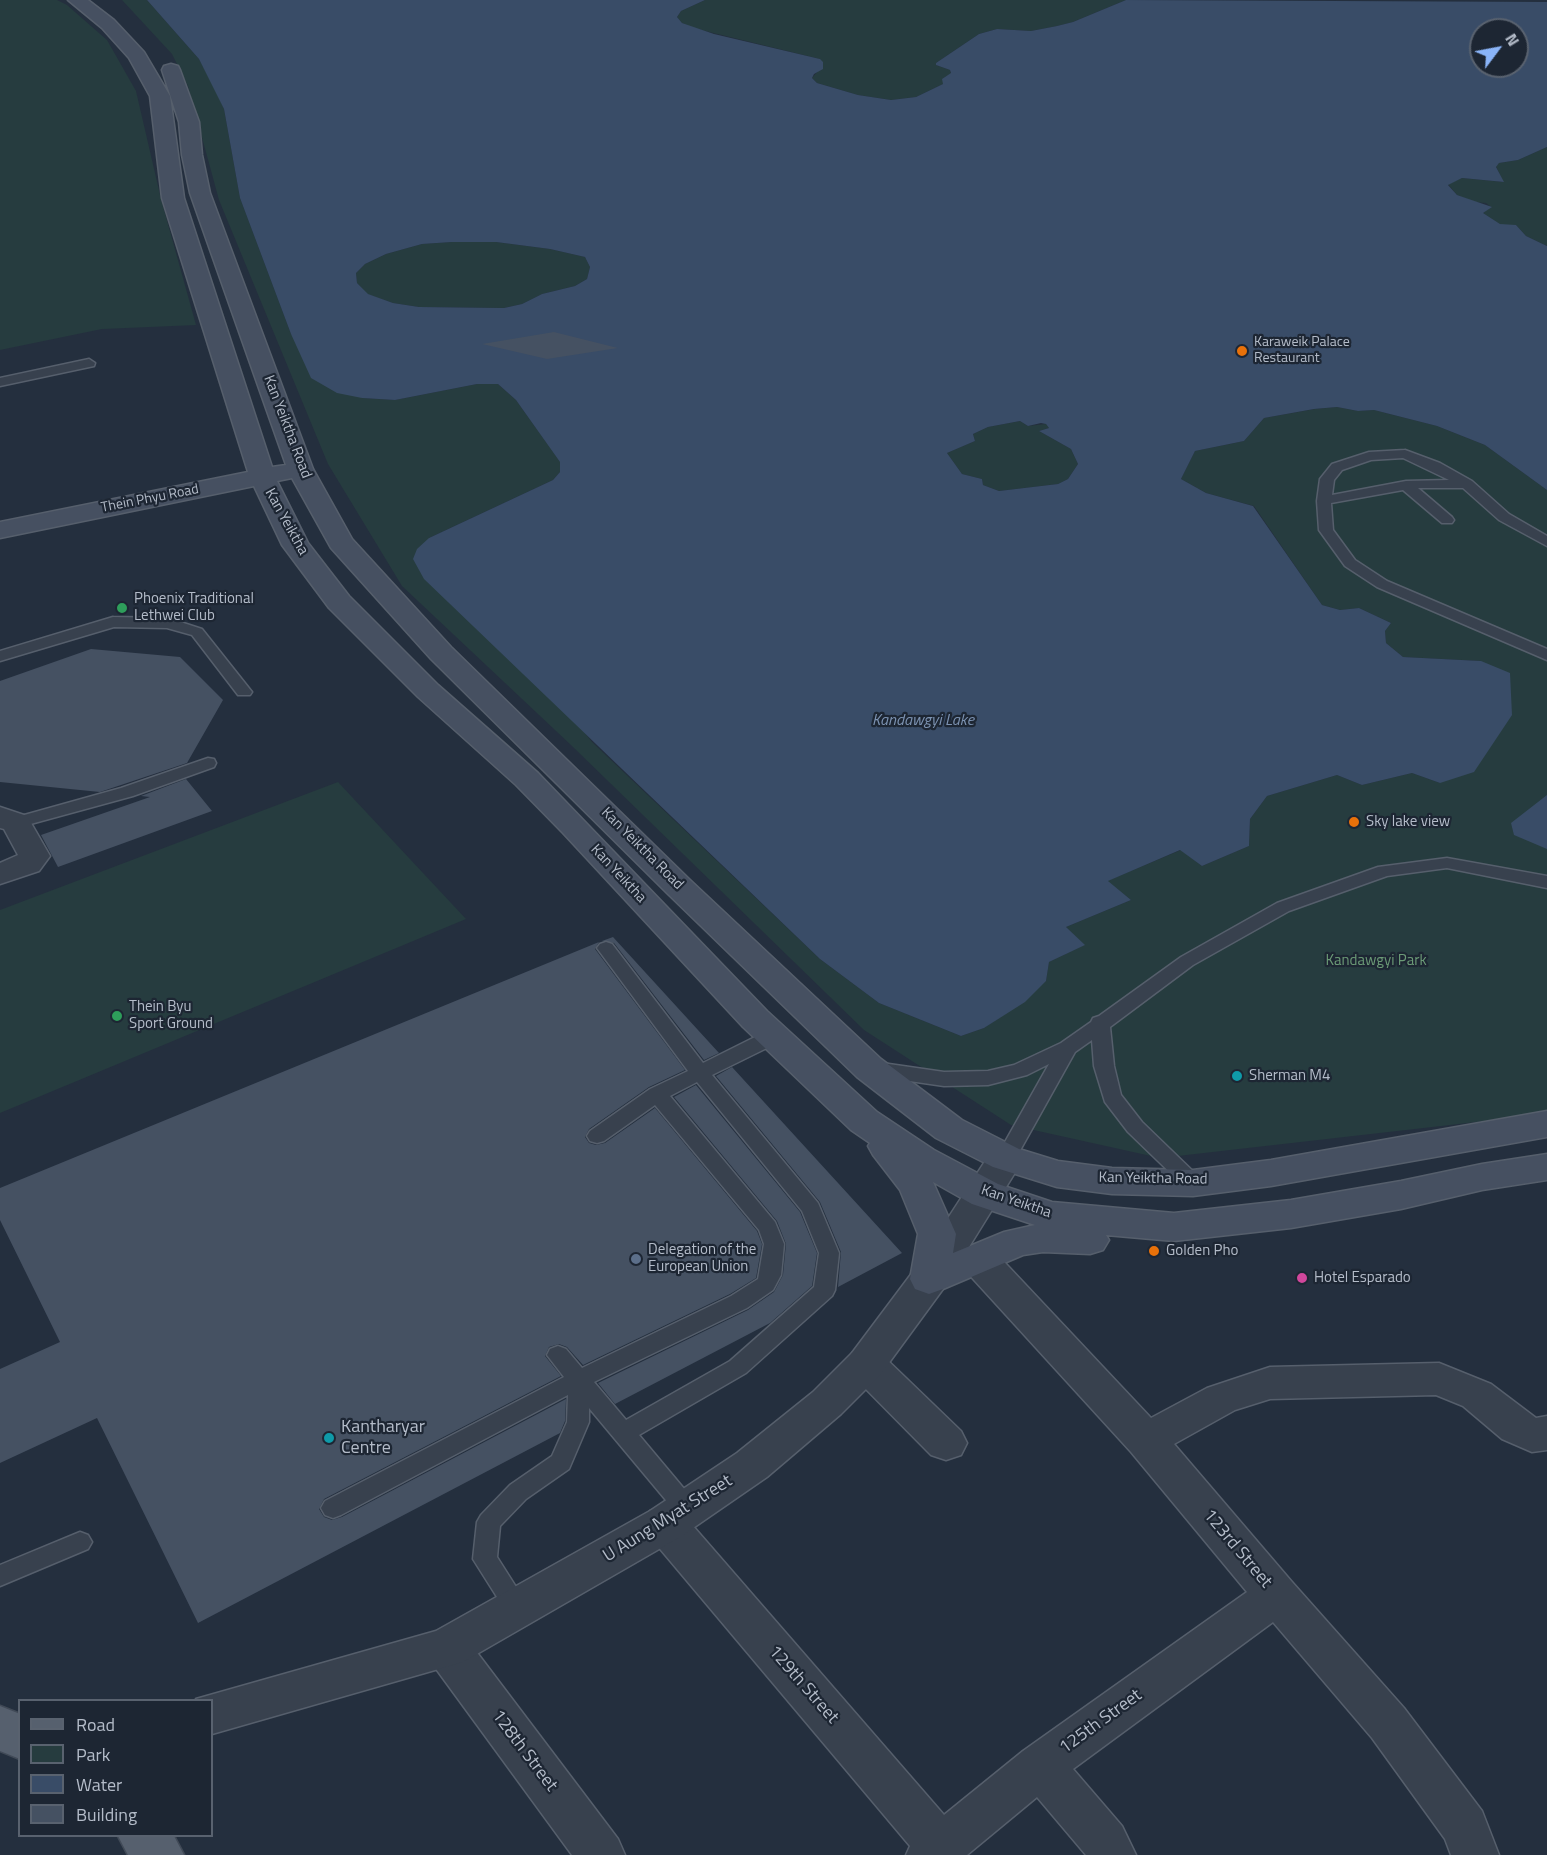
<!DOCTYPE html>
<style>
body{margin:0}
#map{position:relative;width:1547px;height:1855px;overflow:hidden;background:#242f3e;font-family:"Titillium Web",sans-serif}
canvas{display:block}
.legend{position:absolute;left:18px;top:1699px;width:195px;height:138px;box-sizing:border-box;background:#1d2633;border:2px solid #59626f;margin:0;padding:8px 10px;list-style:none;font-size:18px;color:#b4bcc9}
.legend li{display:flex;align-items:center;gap:12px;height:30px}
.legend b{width:30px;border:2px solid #59626f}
.north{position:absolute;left:1469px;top:18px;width:60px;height:60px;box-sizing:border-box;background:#1d2633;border:2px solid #59626f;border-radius:50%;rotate:58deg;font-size:16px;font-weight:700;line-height:24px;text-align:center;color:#b4bcc9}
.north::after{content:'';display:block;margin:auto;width:21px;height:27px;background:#8ab4f8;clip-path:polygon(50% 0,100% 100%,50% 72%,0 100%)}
</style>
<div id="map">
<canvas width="1547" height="1855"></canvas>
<ul class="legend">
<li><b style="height:8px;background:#56606e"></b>Road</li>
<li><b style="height:16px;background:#263c3f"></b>Park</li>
<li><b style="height:16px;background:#394c67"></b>Water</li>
<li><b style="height:16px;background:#455162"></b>Building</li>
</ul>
<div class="north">N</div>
</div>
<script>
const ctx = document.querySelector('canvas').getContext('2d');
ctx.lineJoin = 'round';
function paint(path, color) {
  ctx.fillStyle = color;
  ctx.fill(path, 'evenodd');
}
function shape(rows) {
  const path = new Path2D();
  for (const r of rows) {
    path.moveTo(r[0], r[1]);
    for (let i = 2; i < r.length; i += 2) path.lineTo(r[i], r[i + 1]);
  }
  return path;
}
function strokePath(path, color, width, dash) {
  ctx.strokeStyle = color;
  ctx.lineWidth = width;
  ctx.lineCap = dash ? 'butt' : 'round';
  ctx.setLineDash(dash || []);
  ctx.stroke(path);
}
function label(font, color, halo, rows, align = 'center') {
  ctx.font = font + ' "Titillium Web",sans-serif';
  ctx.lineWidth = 4.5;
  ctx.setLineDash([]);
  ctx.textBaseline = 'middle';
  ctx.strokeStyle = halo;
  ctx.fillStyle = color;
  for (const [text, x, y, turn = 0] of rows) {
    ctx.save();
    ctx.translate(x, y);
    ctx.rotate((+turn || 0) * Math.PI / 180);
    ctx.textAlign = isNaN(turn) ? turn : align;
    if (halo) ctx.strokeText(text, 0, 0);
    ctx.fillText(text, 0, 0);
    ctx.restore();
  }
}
paint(shape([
 [0,0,57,0,67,5,107,40,136,91,161,199,196,325,102,329,0,350],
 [122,0,147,0,199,59,216,90,224,109,240,198,291,334,362,398,395,400,477,384,498,384,516,400,561,463,560,472,553,480,429,538,592,742,820,959,879,1003,961,1036,984,1028,1002,1016,1046,981,1049,962,1084,945,1066,927,1131,900,1107,881,1181,850,1202,866,1249,846,1250,819,1267,796,1337,775,1362,785,1412,773,1440,783,1481,661,1403,657,1386,643,1385,631,1391,623,1359,608,1340,610,1322,605,1254,506,1206,493,1181,479,1195,451,1244,441,1264,418,1315,409,1337,407,1358,411,1374,410,1437,426,1485,445,1547,490,1547,1112,1485,1121,1160,1158,1011,1125,864,1030,572,746,402,586,328,464,219,200,188,86,172,54],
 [705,0,1126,0,1073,22,1057,26,1031,31,997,29,979,34,936,63,936,65,950,70,951,74,945,77,943,84,916,97,891,100,858,95,817,83,812,78,818,71,820,59,693,28,682,23,677,17,681,11],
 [1547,147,1547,246,1526,236,1516,225,1501,225,1483,213,1491,207,1486,203,1474,202,1457,195,1448,184,1462,178,1503,182,1496,166,1499,163,1518,160],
 [452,242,496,242,550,249,585,257,590,267,587,279,575,286,542,294,522,304,504,308,419,307,393,303,367,294,357,283,356,273,365,264,386,254,422,244],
 [1020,421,1028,426,1046,424,1049,428,1039,431,1071,449,1078,464,1068,479,1058,484,999,491,983,485,982,479,962,474,947,453,975,441,973,434,988,427],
 [338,782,466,919,0,1113,0,910]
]), '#263c3f');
paint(shape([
 [147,0,705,0,681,11,677,17,682,23,714,34,820,59,823,62,823,69,814,74,812,78,817,83,858,95,891,100,916,97,943,84,942,79,951,73,950,70,936,65,936,63,979,34,997,29,1031,31,1057,26,1073,22,1126,0,1547,2,1547,147,1518,160,1499,163,1496,167,1504,182,1462,178,1448,185,1457,195,1492,207,1483,213,1500,224,1516,225,1526,236,1547,246,1547,490,1485,445,1437,426,1374,410,1358,411,1337,407,1314,409,1264,418,1244,441,1195,451,1181,479,1206,493,1253,506,1322,605,1340,610,1359,608,1391,623,1385,631,1386,643,1403,657,1481,661,1510,673,1512,715,1474,772,1440,783,1412,773,1362,785,1337,775,1267,796,1250,819,1249,846,1202,866,1180,850,1108,881,1131,900,1066,927,1085,945,1049,962,1046,981,1025,1002,984,1028,961,1036,879,1003,820,959,424,579,413,559,417,549,429,538,553,480,560,472,560,462,516,400,498,384,477,384,395,400,362,398,337,393,311,378,291,334,240,198,224,109,199,59],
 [1481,30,1517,30,1517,66,1481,66],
 [452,242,496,242,550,249,585,257,590,267,587,279,575,286,542,294,522,304,504,308,419,307,393,303,368,294,357,283,356,273,365,264,386,254,422,244],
 [1020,421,1028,426,1041,423,1046,424,1049,428,1039,431,1071,449,1078,464,1068,479,1058,484,999,491,983,485,982,479,962,474,947,453,975,441,973,434,988,427],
 [1547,795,1547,849,1514,835,1511,823]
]), '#394c67');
paint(shape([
 [554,332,618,348,547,359,482,344],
 [91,649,180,657,223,700,187,763,100,792,0,782,0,681],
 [186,779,212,811,58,867,41,835,150,797,141,796],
 [613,937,719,1053,704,1060,614,943,602,941],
 [599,942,595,949,685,1070,649,1087,589,1129,585,1137,589,1143,596,1145,605,1143,655,1108,757,1231,762,1244,756,1278,730,1294,583,1365,567,1347,559,1344,549,1347,545,1356,561,1376,324,1499,319,1509,324,1517,332,1520,342,1517,566,1399,565,1421,560,1433,198,1623,97,1418,0,1463,0,1369,60,1342,0,1220,0,1188],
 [732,1067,902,1253,838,1287,841,1252,820,1202,716,1076],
 [696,1085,800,1212,817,1253,812,1286,770,1323,615,1404,598,1383,748,1310,774,1292,783,1275,786,1244,777,1221,674,1097]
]), '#455162');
const service = shape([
 [89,359,95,363,94,366,0,386,0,378,89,359],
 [1405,450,1440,463,1472,481,1509,514,1547,536,1547,546,1499,520,1463,488,1418,488,1452,517,1454,520,1452,523,1442,523,1403,490,1331,503,1333,530,1355,560,1387,581,1547,649,1547,660,1377,587,1345,566,1319,530,1317,501,1320,479,1332,464,1369,452,1405,450],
 [1403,458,1449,480,1406,481,1332,495,1334,480,1342,470,1371,460,1403,458],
 [113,617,168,618,202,629,252,692,250,695,238,695,192,635,167,628,114,627,0,661,0,651,113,617],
 [208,758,214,759,216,763,214,767,133,796,16,828,10,827,7,823,10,819,121,788,208,758],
 [1447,858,1547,876,1547,888,1447,868,1387,876,1289,911,1193,965,1110,1027,1114,1066,1121,1095,1142,1122,1200,1178,1203,1183,1200,1188,1193,1190,1186,1188,1128,1132,1105,1102,1094,1066,1092,1040,1075,1052,1013,1163,1006,1165,999,1163,996,1158,1049,1064,1027,1075,988,1085,944,1086,875,1076,868,1074,865,1069,868,1064,875,1062,944,1072,988,1071,1014,1065,1061,1043,1091,1022,1093,1018,1099,1016,1181,957,1277,903,1378,867,1447,858],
 [606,942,612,944,703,1063,765,1032,772,1031,779,1032,781,1037,779,1042,712,1075,818,1203,839,1253,835,1290,832,1296,746,1373,639,1435,696,1503,700,1510,696,1517,688,1520,680,1517,589,1408,589,1422,569,1469,526,1499,500,1526,497,1557,530,1609,527,1616,518,1619,509,1616,473,1559,477,1522,481,1515,510,1485,552,1456,567,1422,568,1395,341,1515,333,1518,325,1515,321,1508,325,1501,564,1377,547,1355,550,1349,558,1346,566,1349,582,1368,731,1296,758,1279,764,1244,759,1230,655,1105,604,1141,597,1143,590,1141,587,1136,590,1131,650,1089,688,1071,597,948,600,944,606,942],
 [697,1082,802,1211,819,1253,814,1287,730,1361,626,1420,594,1382,747,1308,773,1290,781,1275,784,1244,775,1222,670,1096,697,1082],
 [80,1532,88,1535,92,1542,88,1549,0,1586,0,1565,80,1532]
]);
const minor = shape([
 [0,807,27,816,50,856,39,871,0,884,0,863,18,855,4,829,0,828,0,807],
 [978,1245,992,1249,1151,1418,1207,1388,1270,1367,1439,1363,1491,1384,1536,1418,1547,1416,1547,1450,1532,1452,1502,1439,1463,1406,1436,1395,1270,1399,1235,1410,1174,1444,1292,1582,1404,1708,1482,1811,1499,1855,1451,1855,1445,1839,1372,1738,1273,1622,1073,1769,1122,1826,1136,1855,1086,1855,1037,1797,967,1855,906,1855,910,1846,650,1537,644,1524,650,1511,665,1506,680,1511,944,1815,1023,1751,1247,1592,1131,1452,964,1269,959,1259,964,1249,978,1245],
 [866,1348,880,1353,961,1431,967,1443,961,1455,946,1460,931,1455,852,1375,846,1364,852,1353,866,1348],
 [447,1628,463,1634,618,1839,625,1855,572,1855,431,1662,425,1648,431,1634,447,1628]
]);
const tertiary = shape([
 [1006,1145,1019,1149,1024,1158,943,1289,880,1375,841,1414,767,1477,680,1537,463,1662,212,1734,212,1700,196,1699,436,1631,650,1511,737,1453,813,1392,852,1353,915,1269,993,1149,1006,1145]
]);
const secondary = shape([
 [68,0,88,0,114,20,144,52,170,96,184,198,272,467,286,465,190,193,182,155,179,122,162,70,164,66,171,64,178,66,180,70,199,122,202,155,210,193,313,469,352,539,451,647,690,880,881,1059,962,1120,1019,1149,1058,1161,1112,1168,1193,1170,1271,1160,1547,1111,1547,1137,1271,1186,1193,1196,1112,1194,1057,1187,993,1167,936,1138,857,1077,668,894,431,659,331,548,292,478,277,481,308,543,349,596,438,685,538,773,767,1011,877,1112,934,1150,998,1184,1052,1202,1174,1213,1291,1200,1401,1181,1482,1164,1547,1154,1547,1180,1482,1190,1401,1209,1291,1228,1174,1241,1106,1235,1109,1240,1103,1250,1090,1254,1043,1252,1023,1255,943,1289,929,1294,915,1289,910,1279,918,1234,900,1190,873,1155,868,1146,870,1143,851,1130,743,1027,563,833,516,785,418,697,329,608,282,545,254,486,0,538,0,522,248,472,162,198,150,96,129,58,102,28,68,0],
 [933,1182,972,1204,1035,1225,1004,1232,953,1253,956,1234,933,1182]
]);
const primary = shape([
 [0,1706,20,1714,20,1759,0,1751,0,1706],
 [118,1836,174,1836,184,1855,128,1855,118,1836]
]);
strokePath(service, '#565f6c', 3);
strokePath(minor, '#565f6c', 3);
strokePath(tertiary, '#565f6c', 3);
strokePath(secondary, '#565f6c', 3);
strokePath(primary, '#414a57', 3);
paint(service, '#38414e');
paint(minor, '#38414e');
paint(tertiary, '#38414e');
paint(secondary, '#465061');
paint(primary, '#56606e');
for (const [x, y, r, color] of [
 [1242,351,6,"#e8710a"],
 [122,608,6,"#2e9e5b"],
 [1354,822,6,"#e8710a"],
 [117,1016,6,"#2e9e5b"],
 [1237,1076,6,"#0f9aa8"],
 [1154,1251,6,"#e8710a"],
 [636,1259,6,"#5c6f8a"],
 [1302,1278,6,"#d1479c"],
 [329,1438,6,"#0f9aa8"]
]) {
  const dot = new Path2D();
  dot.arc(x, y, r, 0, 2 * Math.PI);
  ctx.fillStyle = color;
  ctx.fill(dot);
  strokePath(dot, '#1d2633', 2);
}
label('14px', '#b4bcc9', '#1d2633', [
 ["Karaweik Palace",1254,343],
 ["Restaurant",1254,359]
], 'left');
label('14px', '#b4bcc9', '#1d2633', [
 ["Thein Phyu Road",150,499,-11]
]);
label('15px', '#b4bcc9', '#1d2633', [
 ["Kan Yeiktha Road",287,427,69],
 ["Kan Yeiktha",286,522,61],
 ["Kan Yeiktha Road",642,849,45],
 ["Kan Yeiktha",618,874,47],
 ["Kan Yeiktha Road",1153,1179,1],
 ["Kan Yeiktha",1016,1202,19]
]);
label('15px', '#b4bcc9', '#1d2633', [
 ["Phoenix Traditional",134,599],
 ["Lethwei Club",134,616],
 ["Sky lake view",1366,822],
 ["Thein Byu",129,1007],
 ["Sport Ground",129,1024],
 ["Sherman M4",1249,1076],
 ["Delegation of the",648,1250],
 ["European Union",648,1267],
 ["Golden Pho",1166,1251],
 ["Hotel Esparado",1314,1278]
], 'left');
label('15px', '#6b9a76', '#1d2633', [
 ["Kandawgyi Park",1376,961]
]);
label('italic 16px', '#7c92b1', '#1d2633', [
 ["Kandawgyi Lake",923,721]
]);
label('18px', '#b4bcc9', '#1d2633', [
 ["Kantharyar",341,1428],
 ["Centre",341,1449]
], 'left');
label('18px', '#b4bcc9', '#1d2633', [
 ["U Aung Myat Street",668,1519,-32],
 ["123rd Street",1237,1549,50],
 ["129th Street",803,1685,49],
 ["125th Street",1101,1722,-36],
 ["128th Street",524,1751,53]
]);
</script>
